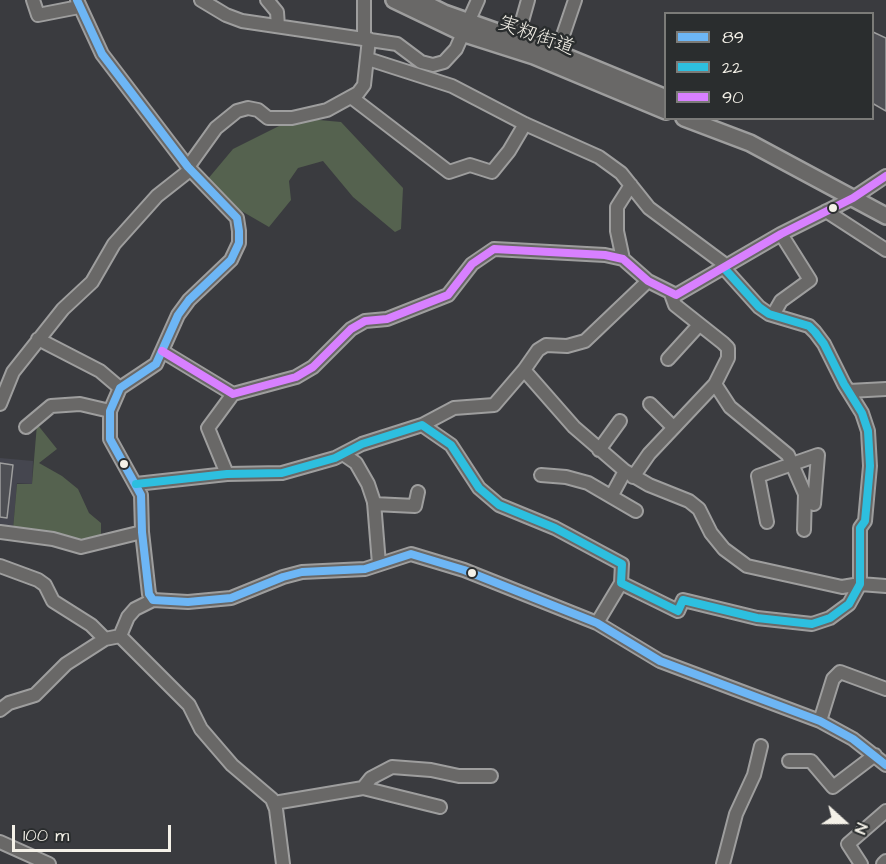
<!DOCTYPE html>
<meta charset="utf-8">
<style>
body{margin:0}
#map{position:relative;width:886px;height:864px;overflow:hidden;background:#3a3b3f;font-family:"Architects Daughter",sans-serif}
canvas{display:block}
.legend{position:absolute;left:664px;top:12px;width:210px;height:108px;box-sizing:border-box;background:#2a2d2e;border:2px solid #7b7b78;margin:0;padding:8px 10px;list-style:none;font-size:18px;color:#f4f1e8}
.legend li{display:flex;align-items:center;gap:12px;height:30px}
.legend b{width:30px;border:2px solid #7b7b78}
.north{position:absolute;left:814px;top:792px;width:60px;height:60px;-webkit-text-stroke:4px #2a2d2e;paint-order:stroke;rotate:111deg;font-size:16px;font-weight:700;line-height:24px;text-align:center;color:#f4f1e8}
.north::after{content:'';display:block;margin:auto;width:21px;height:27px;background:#f4f1e8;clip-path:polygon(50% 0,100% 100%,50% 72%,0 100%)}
.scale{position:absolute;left:12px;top:825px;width:159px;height:27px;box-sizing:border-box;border:3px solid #f4f1e8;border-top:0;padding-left:8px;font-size:18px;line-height:21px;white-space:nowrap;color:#f4f1e8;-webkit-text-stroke:4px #2a2d2e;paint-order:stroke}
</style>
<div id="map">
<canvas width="886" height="864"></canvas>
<ul class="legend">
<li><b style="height:8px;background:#6db6f5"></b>89</li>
<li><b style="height:8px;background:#2dbfdf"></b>22</li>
<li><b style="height:8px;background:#d880ff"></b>90</li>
</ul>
<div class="north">N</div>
<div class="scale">100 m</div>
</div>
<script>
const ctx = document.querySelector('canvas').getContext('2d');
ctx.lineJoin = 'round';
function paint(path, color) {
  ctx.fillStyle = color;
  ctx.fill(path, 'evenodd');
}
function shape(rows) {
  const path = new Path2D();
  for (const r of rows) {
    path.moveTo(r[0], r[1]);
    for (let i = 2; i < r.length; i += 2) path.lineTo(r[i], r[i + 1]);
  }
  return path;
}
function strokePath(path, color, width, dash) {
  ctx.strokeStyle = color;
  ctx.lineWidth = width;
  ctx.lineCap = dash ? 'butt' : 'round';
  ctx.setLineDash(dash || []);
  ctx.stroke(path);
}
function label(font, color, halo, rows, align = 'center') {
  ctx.font = font + ' "Architects Daughter","Klee One",sans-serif';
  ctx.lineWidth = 5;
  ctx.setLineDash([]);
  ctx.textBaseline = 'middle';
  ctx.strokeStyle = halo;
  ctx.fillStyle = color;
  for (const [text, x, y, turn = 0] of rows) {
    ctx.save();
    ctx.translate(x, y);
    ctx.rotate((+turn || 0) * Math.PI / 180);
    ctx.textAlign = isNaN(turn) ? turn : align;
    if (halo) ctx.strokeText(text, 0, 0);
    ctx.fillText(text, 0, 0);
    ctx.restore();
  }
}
paint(shape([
 [0,458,33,461,32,484,17,483,13,529,0,527]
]), '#45464f');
paint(shape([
 [308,119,341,122,403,188,401,229,395,232,353,197,323,161,298,168,289,181,291,200,269,227,238,209,207,180,233,149,281,125],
 [37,424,57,449,39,463,62,476,78,489,89,513,101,523,101,537,80,543,13,529,17,484,32,484]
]), '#55624f');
const building = shape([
 [873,32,886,38,886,111,872,103,873,32],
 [0,463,13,465,7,518,0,517,0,463]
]);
paint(building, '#4e4f54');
strokePath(building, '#9e9e9e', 1.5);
const minor = shape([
 [33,0,38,15,79,7],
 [77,0,102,54,188,167,237,218,239,231,239,243,231,260,189,300,178,315,156,364,120,388,110,411,110,439,141,495,142,532,149,594,153,600,188,602,231,598,283,577,302,572,365,569,411,554,464,570,597,623,660,661,820,721,853,739,886,765],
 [201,0,226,15,242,21,397,44,421,62,433,65,444,62,456,49,478,0],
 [267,0,277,12,278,26],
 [364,0,364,39],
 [517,39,528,0],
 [557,53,575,0],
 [368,59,452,86,525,124,599,157,621,173,649,208,727,266],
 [351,97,449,172,470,165,492,172,509,151,525,124],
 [188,167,216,128,237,111,248,108,258,110,268,118,292,118,327,110,358,93,364,85,369,39],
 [826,211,886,250],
 [623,259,617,231,617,207,631,185],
 [773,315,781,301,810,280,781,234],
 [38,339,100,371,120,388],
 [162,351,233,394,296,377,313,367,351,329,365,321,387,319,448,295,472,264,494,249,605,255,623,259,648,281,676,295,781,234,853,198,886,176],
 [668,359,699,325],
 [524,370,574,427,625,471,649,485,689,501,699,509,711,533,724,549,747,566,842,587,860,584,886,586],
 [715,384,730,407,788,455,805,494,804,530],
 [849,391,886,389],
 [0,404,13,372,63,309,92,282,114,244,157,196,190,170],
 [650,404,673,427],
 [422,425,454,408,494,405,524,370,538,350,546,345,567,346,585,341,648,281],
 [26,427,51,406,80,404,110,411],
 [599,450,620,421],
 [343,454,356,463,368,484,374,502,379,564],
 [227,474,208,428,233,394],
 [541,475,566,477,588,483,636,511],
 [633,477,649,454,715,384,728,358,728,348,723,343,675,305,671,294],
 [136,484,227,474,282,473,335,458,362,444,422,425,451,445,479,488,499,505,555,528,622,564,621,583,678,611,683,600,757,618,812,624,830,618,849,604,860,584,860,528,865,521,870,466,868,431,862,413,844,384,824,344,815,332,809,326,769,314,759,307,724,268],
 [612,495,625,471],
 [374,504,415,506,418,492],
 [767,522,758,476,818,455,814,504],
 [0,532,53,539,81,547,142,532],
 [0,566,38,580,45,585,53,601,91,625,105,639],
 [153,600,135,609,128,617,120,636,189,705,201,729,232,765,272,799,276,809,283,864],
 [597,623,621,583],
 [0,710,9,703,35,695,66,664,105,639,120,636],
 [820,721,833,679,840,672,886,689],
 [789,761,811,761,833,787,875,755],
 [363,788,371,778,392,767,431,770,459,776,491,776],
 [274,803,363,788,440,807],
 [0,842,49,864],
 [723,864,736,814,754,775,761,746],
 [861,864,848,844,886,811],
 [883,864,886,861]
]);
const major = shape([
 [394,0,465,34,534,56,666,111],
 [418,0,444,13,557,53,666,98],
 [684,118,750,143,886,216]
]);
strokePath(minor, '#9e9e9e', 16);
strokePath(major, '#9e9e9e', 20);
strokePath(minor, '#696867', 12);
strokePath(major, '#696867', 15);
strokePath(shape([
 [77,0,102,54,188,167,237,218,239,231,239,243,231,260,189,300,178,315,156,364,120,388,110,411,110,439,141,495,142,532,149,594,153,600,188,602,231,598,283,577,302,572,365,569,411,554,464,570,597,623,660,661,820,721,853,739,886,765]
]), '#6db6f5', 8);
strokePath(shape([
 [136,484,227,474,282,473,335,458,362,444,422,425,451,445,479,488,499,505,555,528,622,564,621,583,678,611,683,600,757,618,812,624,830,618,849,604,860,584,860,528,865,521,870,466,868,431,862,413,844,384,824,344,815,332,809,326,769,314,759,307,724,268]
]), '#2dbfdf', 8);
strokePath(shape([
 [162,351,233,394,296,377,313,367,351,329,365,321,387,319,448,295,472,264,494,249,605,255,623,259,648,281,676,295,781,234,853,198,886,176]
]), '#d880ff', 8);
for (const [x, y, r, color] of [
 [833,208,5,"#f4f1e8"],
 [124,464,5,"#f4f1e8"],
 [472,573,5,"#f4f1e8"]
]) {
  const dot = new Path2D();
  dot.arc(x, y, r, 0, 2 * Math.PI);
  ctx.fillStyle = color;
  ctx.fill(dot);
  strokePath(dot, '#2a2d2e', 2);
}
label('20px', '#f4f1e8', '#2a2d2e', [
 ["実籾街道",536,37,20]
]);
</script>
